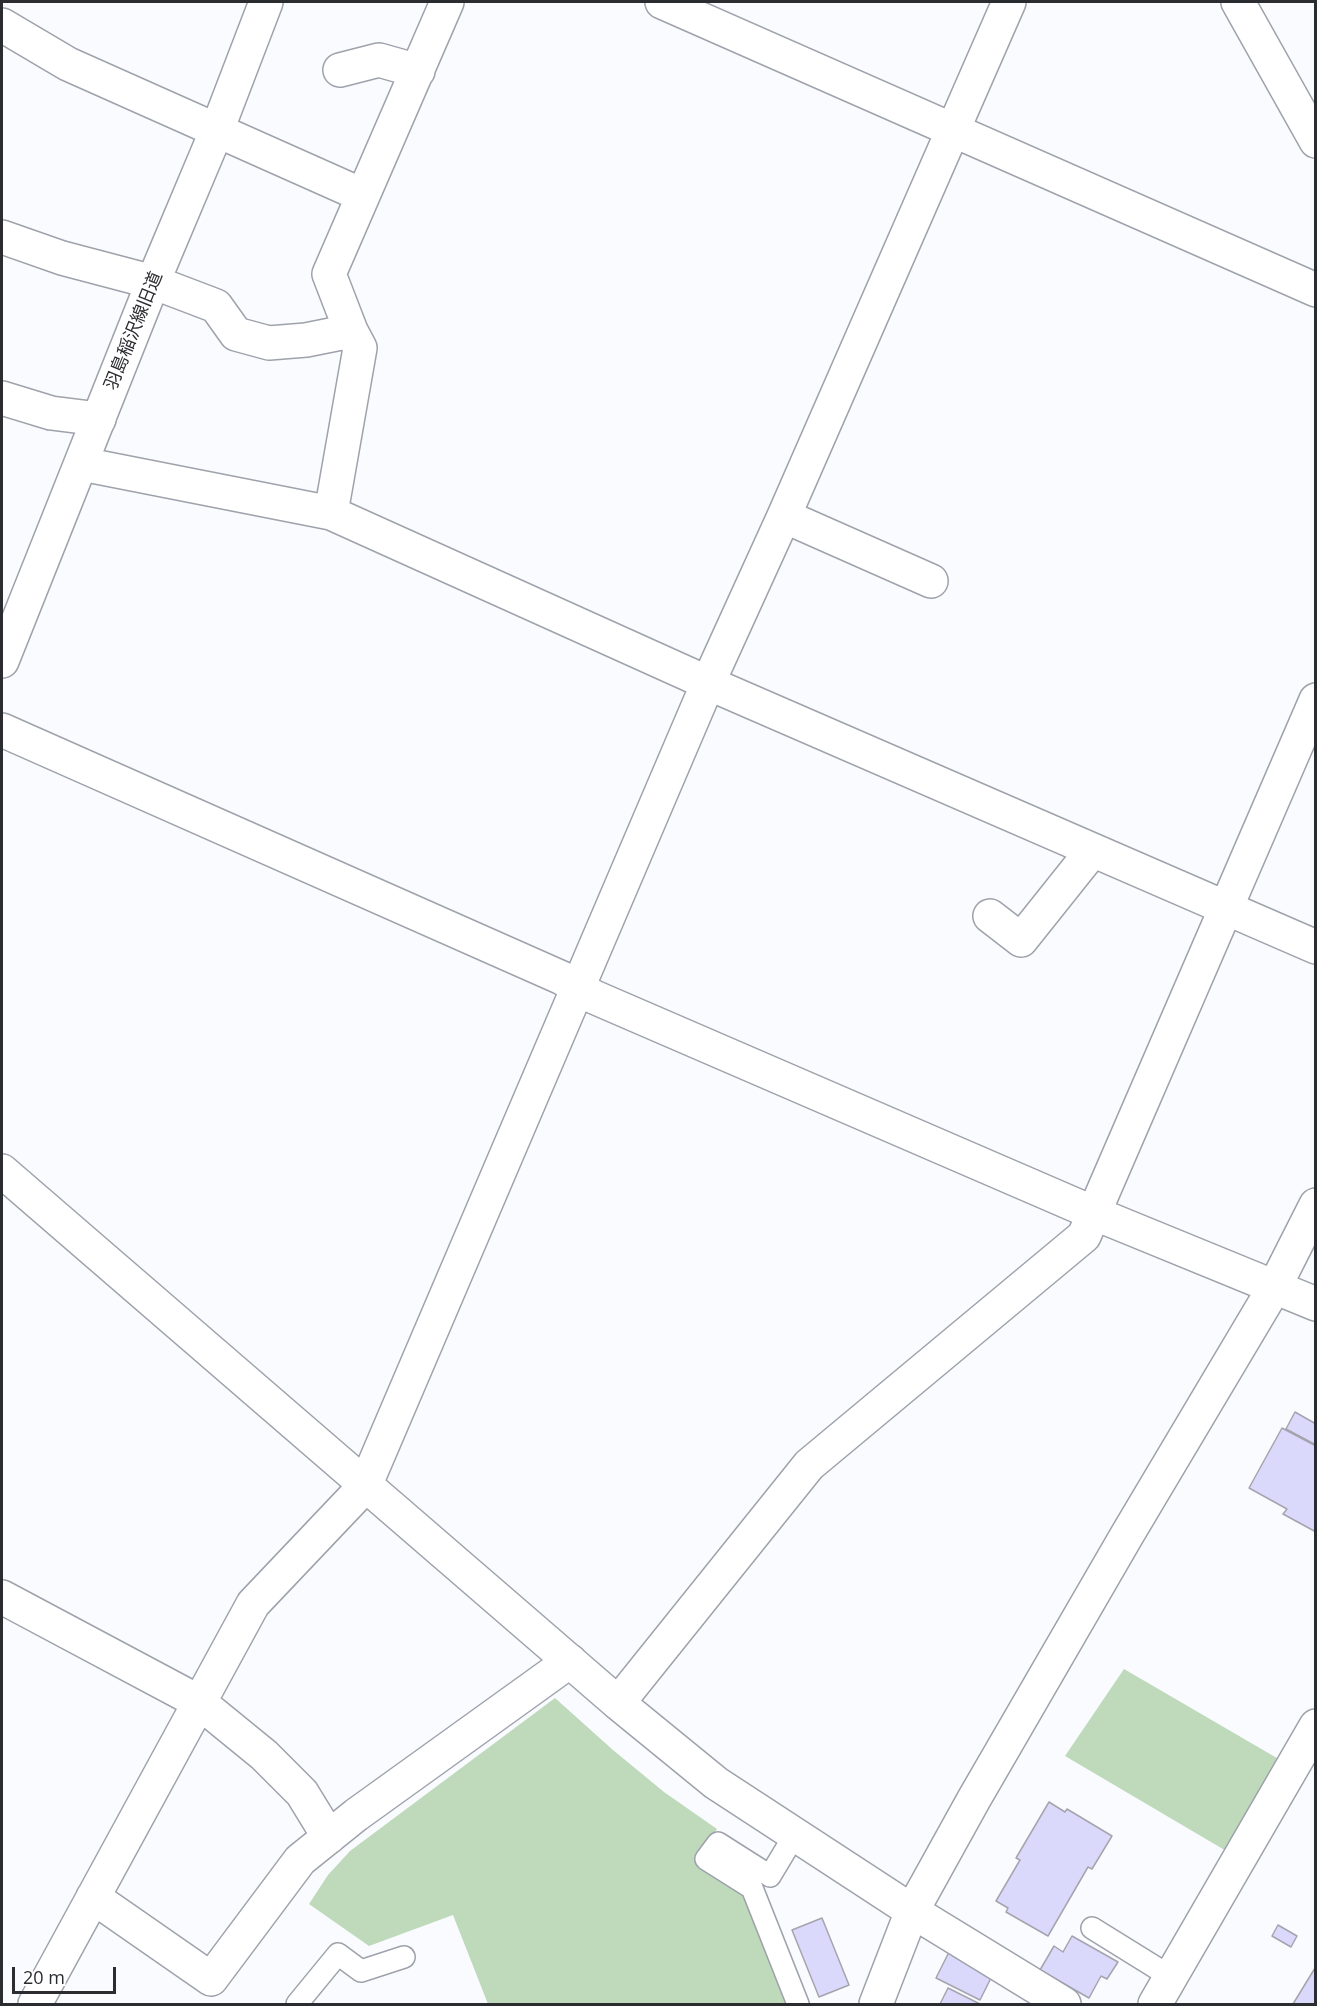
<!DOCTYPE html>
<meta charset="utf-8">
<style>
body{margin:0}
#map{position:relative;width:1317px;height:2006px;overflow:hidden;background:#f9fbff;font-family:"Open Sans",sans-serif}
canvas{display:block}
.frame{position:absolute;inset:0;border:3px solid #2b2c30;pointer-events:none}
.scale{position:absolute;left:12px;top:1967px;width:104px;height:27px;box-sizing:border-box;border:3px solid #2b2c30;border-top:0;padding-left:8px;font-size:18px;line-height:21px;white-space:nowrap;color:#2b2c30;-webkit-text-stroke:4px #fff;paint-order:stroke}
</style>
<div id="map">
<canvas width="1317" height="2006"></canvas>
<div class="frame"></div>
<div class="scale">20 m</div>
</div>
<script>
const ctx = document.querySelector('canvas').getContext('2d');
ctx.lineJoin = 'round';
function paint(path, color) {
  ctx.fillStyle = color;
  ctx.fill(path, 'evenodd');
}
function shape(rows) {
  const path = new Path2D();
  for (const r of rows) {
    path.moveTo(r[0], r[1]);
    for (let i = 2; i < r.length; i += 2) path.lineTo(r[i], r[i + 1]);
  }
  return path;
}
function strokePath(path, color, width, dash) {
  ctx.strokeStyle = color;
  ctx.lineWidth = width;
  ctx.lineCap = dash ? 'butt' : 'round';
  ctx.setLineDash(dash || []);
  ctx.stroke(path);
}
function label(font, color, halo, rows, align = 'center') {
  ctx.font = font + ' "Open Sans","Noto Sans JP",sans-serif';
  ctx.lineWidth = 6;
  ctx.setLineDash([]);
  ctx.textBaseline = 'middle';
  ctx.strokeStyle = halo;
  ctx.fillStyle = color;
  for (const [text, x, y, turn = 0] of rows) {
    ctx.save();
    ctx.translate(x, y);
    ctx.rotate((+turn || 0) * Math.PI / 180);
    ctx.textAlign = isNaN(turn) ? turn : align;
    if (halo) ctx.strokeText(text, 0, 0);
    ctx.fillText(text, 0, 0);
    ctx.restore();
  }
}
paint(shape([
 [1124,1669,1282,1761,1228,1852,1065,1756],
 [555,1698,613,1750,664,1792,717,1829,695,1861,743,1894,789,2004,488,2004,453,1915,369,1946,309,1904,328,1875,350,1851]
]), '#bfd9bb');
const building = shape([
 [1295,1412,1316,1424,1316,1445,1286,1429,1295,1412],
 [1282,1428,1316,1446,1316,1532,1283,1514,1287,1509,1249,1488,1282,1428],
 [1049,1802,1065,1812,1067,1809,1112,1836,1092,1869,1088,1867,1048,1936,1006,1912,1008,1908,996,1901,1020,1860,1016,1858,1049,1802],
 [822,1918,849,1985,819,1997,792,1930,822,1918],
 [1278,1925,1297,1936,1291,1947,1272,1936,1278,1925],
 [1072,1936,1118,1962,1107,1979,1101,1976,1089,1998,1040,1970,1054,1946,1063,1952,1072,1936],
 [949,1952,993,1974,980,2000,936,1978,949,1952],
 [1315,1968,1316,2004,1293,2004,1315,1968],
 [948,1988,980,2004,940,2004,948,1988]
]);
paint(building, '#dbd9fb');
strokePath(building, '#a5a4ae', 1.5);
const service = shape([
 [794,1836,770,1876,718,1843,706,1859,752,1888,798,2004],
 [1092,1928,1171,1977],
 [297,2004,338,1954,361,1971,404,1957]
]);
const minor = shape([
 [662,2,1316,290],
 [2,25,68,64,362,195],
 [340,70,379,60,418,71],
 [2,237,62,258,153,282,216,306,236,334,269,343,306,340,351,331],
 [2,398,51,413,99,419],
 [82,464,331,513,708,683,1316,947],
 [331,513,360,348,351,331,329,274,447,2],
 [784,516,931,581],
 [2,730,562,978,594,997,1096,1214,1316,1304],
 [990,916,1021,940,1092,851],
 [2,1171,618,1703,716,1783,912,1911,1064,2004],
 [2,1597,199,1702,264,1755,302,1793,329,1837],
 [618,1703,809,1465,1084,1236,1316,700],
 [93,1897,211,1979,300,1860,356,1815,570,1661],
 [35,2004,253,1604,365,1486,708,683,784,516,1009,2],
 [876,2004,912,1911,974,1799,1127,1535,1274,1288,1316,1205],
 [1155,2004,1316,1726]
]);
const tertiary = shape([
 [1238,2,1316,141],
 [2,661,153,282,217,130,266,2]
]);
strokePath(service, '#9ea2ab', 24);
strokePath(minor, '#9ea2ab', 36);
strokePath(tertiary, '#9ea2ab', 36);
strokePath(service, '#fff', 21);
strokePath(minor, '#fff', 33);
strokePath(tertiary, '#fff', 33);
label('18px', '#2b2c30', '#fff', [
 ["羽島稲沢線旧道",134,331,-68]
]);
</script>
